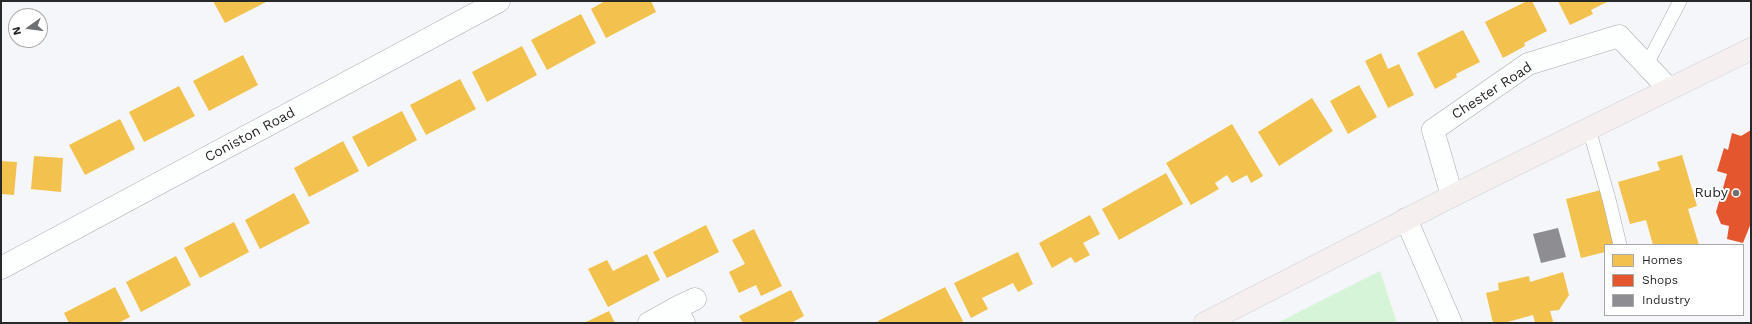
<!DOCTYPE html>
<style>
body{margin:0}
#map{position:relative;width:1752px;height:324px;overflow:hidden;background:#f4f6f9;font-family:"Work Sans",sans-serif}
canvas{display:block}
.frame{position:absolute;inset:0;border:2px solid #272829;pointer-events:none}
.legend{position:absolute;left:1604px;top:244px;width:140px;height:72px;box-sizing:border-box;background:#fff;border:1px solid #a9a9a9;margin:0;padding:5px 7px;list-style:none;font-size:12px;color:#272829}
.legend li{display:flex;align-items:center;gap:8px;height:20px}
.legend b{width:20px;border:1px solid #a9a9a9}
.north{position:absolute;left:8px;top:8px;width:40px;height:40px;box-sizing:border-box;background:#fff;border:1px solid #a9a9a9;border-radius:50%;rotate:256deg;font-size:11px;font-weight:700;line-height:16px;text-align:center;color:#272829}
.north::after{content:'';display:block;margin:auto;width:14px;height:18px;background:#6f7072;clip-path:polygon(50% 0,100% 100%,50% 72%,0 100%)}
</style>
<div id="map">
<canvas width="1752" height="324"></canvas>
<div class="frame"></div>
<ul class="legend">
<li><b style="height:11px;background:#f2c14e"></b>Homes</li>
<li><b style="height:11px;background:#e4572e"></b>Shops</li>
<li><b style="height:11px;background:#8d8d92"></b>Industry</li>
</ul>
<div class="north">N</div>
</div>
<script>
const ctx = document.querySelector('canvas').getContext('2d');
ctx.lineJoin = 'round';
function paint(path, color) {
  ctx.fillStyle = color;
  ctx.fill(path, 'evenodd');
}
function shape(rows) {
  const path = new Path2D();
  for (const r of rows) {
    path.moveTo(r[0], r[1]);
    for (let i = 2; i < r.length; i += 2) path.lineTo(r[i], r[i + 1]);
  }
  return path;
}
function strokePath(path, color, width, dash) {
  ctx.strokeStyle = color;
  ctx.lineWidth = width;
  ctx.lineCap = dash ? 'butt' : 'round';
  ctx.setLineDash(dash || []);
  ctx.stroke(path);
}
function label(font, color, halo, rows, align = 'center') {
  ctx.font = font + ' "Work Sans",sans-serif';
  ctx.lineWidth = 4;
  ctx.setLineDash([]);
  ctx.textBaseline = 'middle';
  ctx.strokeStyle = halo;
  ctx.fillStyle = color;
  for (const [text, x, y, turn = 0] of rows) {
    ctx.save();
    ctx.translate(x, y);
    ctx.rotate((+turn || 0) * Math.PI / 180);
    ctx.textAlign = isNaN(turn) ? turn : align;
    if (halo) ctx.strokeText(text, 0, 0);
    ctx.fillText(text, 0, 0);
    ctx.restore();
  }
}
paint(shape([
 [1380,271,1397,323,1277,323]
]), '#d6f4d7');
paint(shape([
 [213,1,268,1,225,23],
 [605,1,651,1,656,12,606,38,591,9],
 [1527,1,1532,1,1547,31,1524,43,1525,46,1503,58,1485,22],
 [1558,1,1609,1,1591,10,1593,14,1570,25],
 [581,14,596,43,547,70,531,40],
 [1463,30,1480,62,1456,74,1457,77,1435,89,1417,53],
 [522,46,537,75,487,102,472,72],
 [1381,53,1388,69,1399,64,1414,95,1388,108,1365,61],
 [243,55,258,85,209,111,193,81],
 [460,79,476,109,426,135,410,105],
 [1359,85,1377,117,1348,134,1330,101],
 [179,86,195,116,144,142,129,112],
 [1312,98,1333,131,1279,166,1258,132],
 [402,111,417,140,368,167,352,137],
 [120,119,135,149,85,175,69,145],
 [1232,124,1263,176,1251,183,1247,175,1232,183,1227,175,1215,183,1219,189,1191,205,1166,163],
 [343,141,359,171,309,197,294,168],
 [1682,155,1697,206,1688,209,1699,245,1653,245,1646,220,1630,224,1618,182,1660,170,1657,162],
 [34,156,63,158,61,192,31,189],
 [1,161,17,162,14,195,1,194],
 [1166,173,1183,204,1119,240,1102,209],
 [1601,190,1616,245,1605,245,1605,252,1581,258,1566,199],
 [294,193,310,223,260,249,245,220],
 [1090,215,1100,234,1083,243,1090,255,1075,263,1071,257,1052,268,1039,243],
 [234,222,249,252,200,278,184,248],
 [706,225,719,252,667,278,653,252],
 [754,229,782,286,761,296,756,285,739,293,729,272,745,264,732,240],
 [1018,252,1033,284,1018,292,1013,283,982,298,988,309,971,318,954,283],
 [647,254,660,280,608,307,588,269,607,260,613,271],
 [176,256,191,285,141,312,126,282],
 [1563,272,1569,295,1559,310,1550,311,1553,321,1551,323,1535,323,1533,315,1504,323,1493,323,1486,293,1499,290,1498,283,1529,276,1530,282],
 [115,287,130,317,118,323,69,323,64,313],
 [945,287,963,321,960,323,879,323,878,321],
 [791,290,804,316,791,323,743,323,739,316],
 [609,311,615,323,584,323]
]), '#f2c14e');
paint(shape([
 [1751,130,1751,223,1743,243,1727,239,1729,226,1721,224,1716,212,1727,174,1717,171,1724,148,1728,150,1732,133,1741,136]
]), '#e4572e');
paint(shape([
 [1558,228,1566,257,1541,263,1533,234]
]), '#8d8d92');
const service = shape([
 [1646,66,1680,1],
 [1589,129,1609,199,1620,245]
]);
const minor = shape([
 [1452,196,1433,130,1528,64,1619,36,1669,89],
 [1406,219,1451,323],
 [1,268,499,1],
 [649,323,676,308],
 [684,323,676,308,695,299]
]);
const trunk = shape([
 [1205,323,1452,196,1751,49]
]);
strokePath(service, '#a9abad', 14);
strokePath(minor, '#a9abad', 23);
strokePath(trunk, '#d0d1d2', 23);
strokePath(service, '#fdfefe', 13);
strokePath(minor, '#fdfefe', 22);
strokePath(trunk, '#f5eff0', 22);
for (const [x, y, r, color] of [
 [1736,193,4,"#6f7072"]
]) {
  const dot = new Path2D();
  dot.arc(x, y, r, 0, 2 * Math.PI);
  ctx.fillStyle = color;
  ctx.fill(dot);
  strokePath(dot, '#fff', 1.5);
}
label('14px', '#272829', '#fff', [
 ["Chester Road",1492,91,-33],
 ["Coniston Road",250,135,-28]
]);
label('14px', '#272829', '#fff', [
 ["Ruby",1728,193]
], 'right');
</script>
